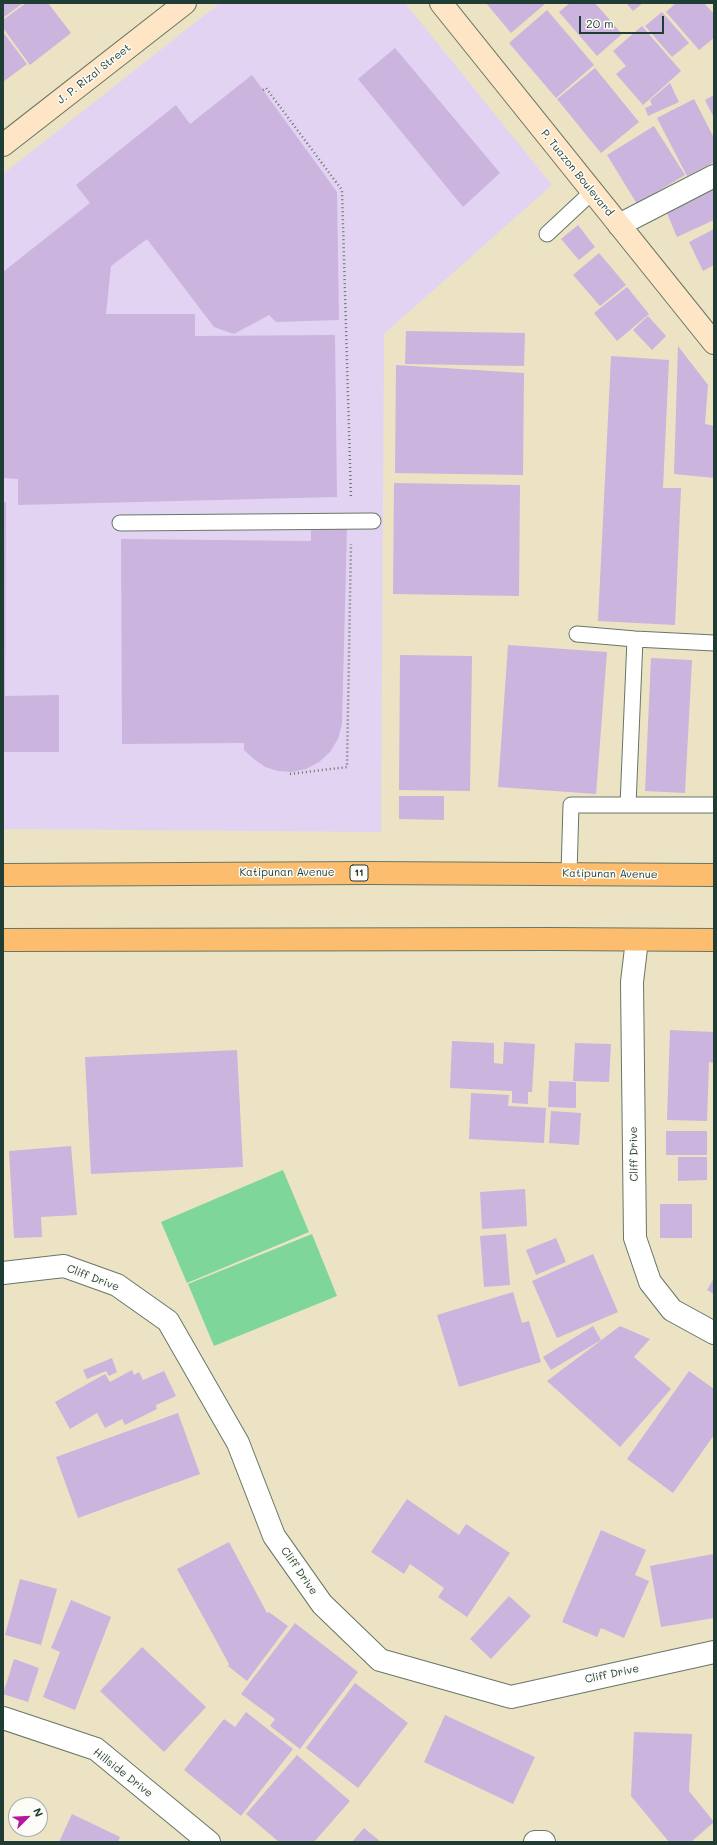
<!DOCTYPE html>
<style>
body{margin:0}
#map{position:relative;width:717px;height:1845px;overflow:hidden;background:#ece3c4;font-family:Mali,sans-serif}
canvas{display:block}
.frame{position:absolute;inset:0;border:4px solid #1f3d34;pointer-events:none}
.north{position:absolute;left:8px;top:1797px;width:40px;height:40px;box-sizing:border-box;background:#fdfcf7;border:1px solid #a4b0a9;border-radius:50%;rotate:66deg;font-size:11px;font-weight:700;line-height:16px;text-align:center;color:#1f3d34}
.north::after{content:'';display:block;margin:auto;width:14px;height:18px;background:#b5179e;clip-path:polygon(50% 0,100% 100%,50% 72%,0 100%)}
.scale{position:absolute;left:579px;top:16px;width:85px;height:18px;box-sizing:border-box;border:2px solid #1f3d34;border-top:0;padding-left:5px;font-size:12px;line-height:14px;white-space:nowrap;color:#1f3d34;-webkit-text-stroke:3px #fdfcf7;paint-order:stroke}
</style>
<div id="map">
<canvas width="717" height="1845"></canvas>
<div class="frame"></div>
<div class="north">N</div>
<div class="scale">20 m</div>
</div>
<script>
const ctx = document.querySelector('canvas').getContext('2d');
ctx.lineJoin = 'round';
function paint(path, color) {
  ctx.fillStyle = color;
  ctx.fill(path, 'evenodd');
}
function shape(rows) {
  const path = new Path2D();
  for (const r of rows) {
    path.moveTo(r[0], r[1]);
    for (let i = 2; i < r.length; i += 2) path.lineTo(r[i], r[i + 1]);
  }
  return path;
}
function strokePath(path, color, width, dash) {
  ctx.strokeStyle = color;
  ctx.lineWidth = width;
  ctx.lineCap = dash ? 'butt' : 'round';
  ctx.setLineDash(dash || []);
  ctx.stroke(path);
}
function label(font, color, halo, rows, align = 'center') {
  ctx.font = font + ' Mali,sans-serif';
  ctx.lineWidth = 3;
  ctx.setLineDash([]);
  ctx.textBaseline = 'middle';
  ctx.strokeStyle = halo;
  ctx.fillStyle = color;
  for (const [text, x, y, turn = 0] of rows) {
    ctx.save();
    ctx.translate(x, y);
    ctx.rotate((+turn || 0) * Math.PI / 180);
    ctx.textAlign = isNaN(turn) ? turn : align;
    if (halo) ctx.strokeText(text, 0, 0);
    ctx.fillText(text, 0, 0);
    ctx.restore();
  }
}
paint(shape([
 [220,3,405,3,552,185,384,334,381,832,3,829,3,174]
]), '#e3d3f2');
paint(shape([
 [283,1170,309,1232,187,1283,161,1222],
 [312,1234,337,1296,214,1346,188,1284]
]), '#7fd69b');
paint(shape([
 [3,3,23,3,3,18],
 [26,3,48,3,71,33,30,65,3,28,3,20],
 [486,3,546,3,511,33],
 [570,3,595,3,622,34,597,56,559,12],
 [626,3,643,3,633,11],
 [676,3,704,3,714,14,714,38,699,50,666,12],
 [547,10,594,65,556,98,509,43],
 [662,12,689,43,672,57,645,26],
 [642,26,681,71,643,105,616,74,626,66,613,51],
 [3,32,27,64,3,82],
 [395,48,500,173,463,207,358,79],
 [595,68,639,122,601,153,557,99],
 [252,75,337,192,339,320,276,322,269,315,234,334,214,327,147,239,111,266,106,314,195,314,195,336,335,335,337,497,18,505,18,479,3,478,3,272,90,203,76,185,176,105,190,124],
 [670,83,679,102,648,116,645,108,652,105,650,100],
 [714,95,714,118,705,100],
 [694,99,714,138,714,162,687,176,657,118],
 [654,126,685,175,637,204,607,155],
 [714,189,714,220,677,237,666,211],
 [578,225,595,247,579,260,561,239],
 [714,229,714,265,703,271,689,242],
 [599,253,626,285,600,306,573,275],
 [627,287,649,314,617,341,594,313],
 [648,316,666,336,652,350,633,330],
 [406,331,525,333,524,366,405,364],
 [678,346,708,385,705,424,714,426,714,478,674,474],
 [611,356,669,360,663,488,681,488,675,625,598,621],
 [396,365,524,373,523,475,395,473],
 [394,483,520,485,519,596,393,594],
 [3,502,6,502,5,696,59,695,59,752,3,752],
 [347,527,342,724,338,739,330,752,319,762,306,769,292,772,278,771,265,767,254,759,244,750,244,743,122,744,121,539,311,541,311,528],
 [508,645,607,652,596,794,498,787],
 [400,655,472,656,470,791,399,790],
 [651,658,692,660,685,793,645,791],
 [399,796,444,796,444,820,399,819],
 [670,1030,714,1032,714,1063,709,1062,707,1121,667,1120],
 [452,1041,494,1043,494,1063,503,1064,504,1042,535,1044,532,1092,528,1092,528,1104,512,1103,512,1091,450,1088],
 [575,1043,611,1044,609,1082,573,1081],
 [237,1050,243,1167,91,1174,85,1057],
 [549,1081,576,1082,576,1108,548,1107],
 [471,1093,509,1095,508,1106,546,1108,544,1143,469,1139],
 [551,1111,581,1113,579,1145,549,1143],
 [666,1131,707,1131,707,1155,666,1155],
 [71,1146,77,1215,41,1217,42,1237,14,1238,9,1151],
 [678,1157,707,1157,707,1180,678,1181],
 [525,1189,527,1226,482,1229,480,1192],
 [660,1204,692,1204,692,1238,660,1238],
 [506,1234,510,1285,484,1287,480,1236],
 [556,1238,566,1262,536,1275,526,1250],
 [593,1254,618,1312,557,1338,532,1281],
 [714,1278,714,1294,707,1290],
 [513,1292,522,1323,529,1321,541,1362,459,1387,437,1315],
 [593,1326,601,1340,551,1370,543,1357],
 [620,1326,650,1339,634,1357,671,1389,620,1447,547,1381],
 [112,1358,117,1372,109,1376,106,1371,87,1379,83,1370],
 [132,1370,134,1375,139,1372,143,1380,164,1371,176,1396,156,1405,157,1409,125,1425,122,1419,105,1428,97,1413,70,1429,55,1402,105,1374,110,1382],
 [689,1371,714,1389,714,1435,673,1493,627,1459],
 [178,1413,200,1474,78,1518,56,1457],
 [407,1499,459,1535,466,1524,510,1553,467,1617,438,1597,444,1588,410,1564,404,1574,371,1552],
 [601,1530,646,1550,635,1575,649,1581,624,1638,601,1628,597,1637,562,1622],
 [229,1542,267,1613,269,1612,288,1626,247,1681,228,1666,229,1664,177,1569],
 [713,1554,714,1618,661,1627,650,1566],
 [20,1579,57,1589,41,1645,5,1635],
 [509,1596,531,1616,491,1659,470,1639],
 [71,1600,111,1617,75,1710,43,1697,60,1652,51,1648],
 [295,1623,358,1672,300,1749,270,1726,275,1719,241,1694],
 [142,1647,206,1707,164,1752,100,1691],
 [14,1659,39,1668,28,1702,3,1694],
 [355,1683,408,1723,358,1788,306,1748],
 [246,1712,293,1749,241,1816,184,1770,224,1719,235,1727],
 [445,1715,535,1757,513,1804,424,1762],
 [634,1732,692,1734,689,1791,714,1822,691,1842,669,1842,631,1796],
 [297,1755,350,1801,314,1842,279,1842,246,1814],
 [72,1814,120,1837,118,1842,59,1842],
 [364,1828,381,1842,352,1842]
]), '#cbb4dd');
const lane = shape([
 [547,234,592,192],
 [120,523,373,521],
 [577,634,635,639,714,643],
 [628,805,635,639],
 [569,874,571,805,714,805]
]);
const street = shape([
 [619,225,714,176],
 [637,940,632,982,635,1238,650,1282,672,1310,714,1333],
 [3,1273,64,1266,117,1285,168,1321,238,1443,274,1536,322,1604,380,1660,511,1697,714,1652],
 [3,1718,96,1749,209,1842],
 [535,1842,544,1842]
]);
const secondary = shape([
 [441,3,714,343],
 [3,145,185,3]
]);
const primary = shape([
 [3,875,367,873,714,875],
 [3,940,550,939,714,940]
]);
strokePath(lane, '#677766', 17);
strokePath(street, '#677766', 24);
strokePath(secondary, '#677766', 24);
strokePath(primary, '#677766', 24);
strokePath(shape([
 [263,90,266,88,342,190,351,499],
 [290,774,347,767,351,544]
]), '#677766', 2.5, [1, 3]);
strokePath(lane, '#fff', 15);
strokePath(street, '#fff', 22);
strokePath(secondary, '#fee5c5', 22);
strokePath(primary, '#fcbd6f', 22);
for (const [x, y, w] of [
 [359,873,18]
]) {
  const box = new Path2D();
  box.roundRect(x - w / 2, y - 8, w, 16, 3);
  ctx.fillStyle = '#fdfcf7';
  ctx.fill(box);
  strokePath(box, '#1f3d34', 1);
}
label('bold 10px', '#1f3d34', null, [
 ["11",359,873]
]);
label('11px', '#1f3d34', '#fdfcf7', [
 ["J. P. Rizal Street",94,74,-38],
 ["P. Tuazon Boulevard",577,173,51],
 ["Katipunan Avenue",287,873],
 ["Katipunan Avenue",610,874,1],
 ["Cliff Drive",634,1154,-91],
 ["Cliff Drive",93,1278,21],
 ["Cliff Drive",299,1571,55],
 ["Cliff Drive",612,1674,-12],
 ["Hillside Drive",123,1773,38]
]);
</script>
